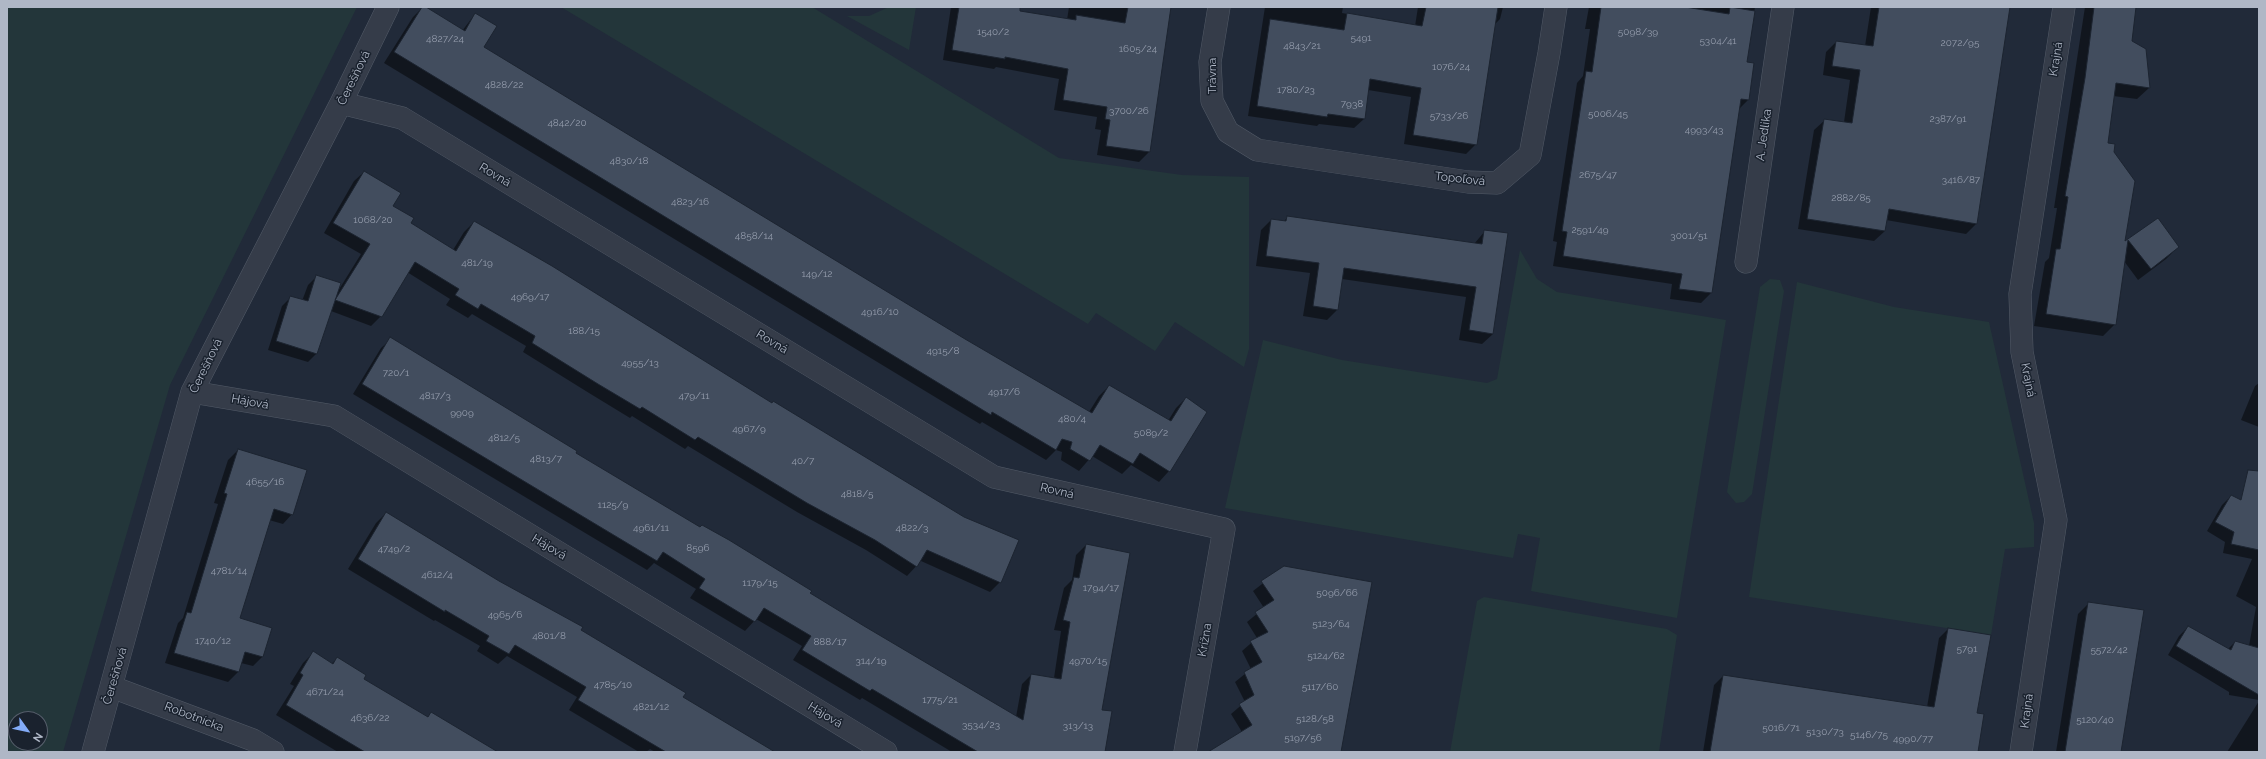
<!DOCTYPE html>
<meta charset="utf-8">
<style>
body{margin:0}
#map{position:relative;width:2266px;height:759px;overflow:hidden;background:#212a39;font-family:Raleway,sans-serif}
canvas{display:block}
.frame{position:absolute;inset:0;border:8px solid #afb7c6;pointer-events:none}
.north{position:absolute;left:8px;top:711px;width:40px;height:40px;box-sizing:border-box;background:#1a222e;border:1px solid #565e6b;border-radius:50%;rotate:123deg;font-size:11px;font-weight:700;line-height:16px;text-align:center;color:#afb7c6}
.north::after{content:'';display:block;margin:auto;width:14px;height:18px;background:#83abf7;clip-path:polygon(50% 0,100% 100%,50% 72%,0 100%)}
</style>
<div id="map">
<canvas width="2266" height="759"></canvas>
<div class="frame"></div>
<div class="north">N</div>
</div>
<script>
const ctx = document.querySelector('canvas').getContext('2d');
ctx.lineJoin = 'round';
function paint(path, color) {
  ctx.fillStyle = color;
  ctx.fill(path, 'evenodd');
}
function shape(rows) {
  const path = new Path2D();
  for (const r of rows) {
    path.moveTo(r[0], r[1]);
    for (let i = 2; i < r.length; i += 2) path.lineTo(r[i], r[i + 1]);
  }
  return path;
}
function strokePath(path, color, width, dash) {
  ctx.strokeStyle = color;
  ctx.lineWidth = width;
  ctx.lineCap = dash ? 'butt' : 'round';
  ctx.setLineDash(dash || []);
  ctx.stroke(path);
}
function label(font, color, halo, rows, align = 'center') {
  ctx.font = font + ' Raleway,sans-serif';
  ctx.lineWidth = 3;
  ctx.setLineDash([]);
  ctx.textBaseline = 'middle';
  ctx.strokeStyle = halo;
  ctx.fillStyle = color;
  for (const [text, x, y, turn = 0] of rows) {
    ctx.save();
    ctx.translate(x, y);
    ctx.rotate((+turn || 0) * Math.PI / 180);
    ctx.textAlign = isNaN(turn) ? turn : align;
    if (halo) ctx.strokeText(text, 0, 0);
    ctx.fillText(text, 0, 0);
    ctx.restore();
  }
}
paint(shape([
 [7,7,357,7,170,385,63,752,7,752],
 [16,719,40,719,40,743,16,743],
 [561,7,812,7,1059,158,1182,175,1249,177,1249,349,1244,367,1175,322,1155,351,1096,313,1088,324],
 [889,7,916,7,909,50,847,16,869,16],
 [1520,250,1537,279,1557,292,1726,320,1677,618,1531,591,1540,538,1518,534,1513,558,1225,508,1263,340,1342,360,1487,383,1497,379],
 [1770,279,1780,280,1784,291,1752,494,1744,502,1736,503,1727,492,1760,287],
 [1797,282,1894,307,1989,322,2034,523,2034,547,2005,549,1991,635,1749,597],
 [1484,597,1667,629,1677,635,1659,752,1450,752,1477,601]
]), '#23363a');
paint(shape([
 [423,7,462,31,475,14,483,48,965,340,1089,412,1099,396,1109,386,1168,421,1176,408,1186,398,1169,471,1159,482,1131,465,1122,474,1092,456,1079,471,1061,460,1062,452,1056,450,1046,460,982,422,980,424,940,400,384,63,413,17],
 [951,7,1019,7,1019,12,1067,20,1069,7,1171,7,1149,152,1139,162,1097,155,1101,130,1095,129,1097,117,1054,110,1059,79,996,67,994,69,943,60],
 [1265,7,1343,7,1342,13,1415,26,1418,7,1503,7,1500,19,1494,25,1476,144,1466,154,1404,144,1411,97,1368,90,1364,119,1354,128,1319,124,1317,126,1248,116],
 [1589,7,1755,7,1746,63,1748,100,1739,109,1711,293,1701,303,1670,299,1672,284,1553,266,1557,242,1553,241,1577,83,1583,76,1590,29,1585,29],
 [1871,7,2009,7,1976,224,1966,234,1886,220,1885,231,1874,241,1798,229,1814,130,1825,120,1844,122,1850,80,1823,75,1826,52,1836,42,1865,46],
 [2085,7,2135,7,2131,42,2149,88,2137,99,2113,96,2107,144,2113,152,2124,244,2158,220,2178,247,2166,259,2138,280,2124,261,2115,324,2103,336,2034,326,2045,262,2049,258,2057,208,2054,208],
 [364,172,392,206,409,223,453,250,464,232,474,222,1000,582,990,592,921,561,907,576,866,550,797,512,688,446,685,449,632,416,630,418,589,393,523,352,526,346,472,314,468,318,446,305,450,299,407,272,381,316,371,326,331,311,316,354,308,362,268,350,282,306,291,297,302,301,308,285,317,276,338,291,361,254,324,233,354,181],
 [1288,217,1474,244,1485,231,1493,334,1482,344,1459,340,1466,297,1342,279,1337,310,1327,320,1303,316,1310,273,1256,266,1261,230,1271,220,1283,222],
 [391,339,574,454,1016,717,1022,684,1031,675,1054,678,1061,631,1054,630,1064,588,1072,580,1076,555,1086,545,1093,752,952,752,862,698,860,700,793,660,802,646,756,619,745,631,690,598,696,589,654,563,647,570,353,394,381,348],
 [2259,383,2259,427,2241,420,2255,386],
 [238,450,292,514,283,524,269,520,239,619,263,656,253,666,241,663,238,672,228,682,165,663,178,623,183,618,218,504,214,503,228,460],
 [2231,496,2259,511,2259,700,2229,695,2229,692,2168,655,2179,636,2188,627,2228,649,2235,642,2249,646,2256,607,2236,596,2252,559,2223,553,2225,542,2207,531,2222,505],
 [386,513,579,631,682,697,772,752,655,752,650,749,646,752,639,752,569,710,577,697,507,656,498,664,477,651,480,646,435,620,434,621,348,569,376,523],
 [1284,567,1340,752,1229,752,1242,732,1231,714,1245,702,1235,682,1251,669,1242,651,1257,638,1247,622,1264,608,1253,591],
 [2089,603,2120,752,2056,752,2078,614],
 [1948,629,1976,714,1977,752,1703,752,1714,685,1723,676,1927,707,1939,638],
 [313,653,331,664,337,659,362,679,481,752,338,752,276,715,294,686,290,684,303,663],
 [2259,701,2259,752,2227,752]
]), '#0007');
const building = shape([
 [422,7,426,7,465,31,475,13,497,26,484,47,965,339,1092,413,1109,385,1171,421,1186,397,1207,412,1170,472,1140,453,1133,464,1100,445,1090,461,1070,449,1072,442,1062,439,1056,450,992,412,991,415,950,390,394,52,422,7],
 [959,7,1020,7,1020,11,1076,20,1076,15,1125,23,1128,7,1171,7,1150,152,1106,146,1110,120,1105,119,1107,107,1063,100,1068,69,1005,57,1005,59,952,50,959,7],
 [1426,7,1498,7,1477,145,1413,135,1421,88,1370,79,1365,119,1328,114,1327,117,1257,106,1270,19,1344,30,1347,13,1422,26,1426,7],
 [1601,7,1685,7,1729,14,1730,7,1755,11,1747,62,1754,63,1749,100,1741,99,1712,293,1679,289,1682,274,1563,256,1567,232,1562,231,1586,71,1592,72,1601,7],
 [1879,7,2010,7,1977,224,1889,209,1885,231,1807,219,1824,119,1852,123,1860,70,1832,66,1836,41,1873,46,1879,7],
 [2094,7,2136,7,2132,41,2146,49,2150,88,2116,83,2108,143,2115,144,2114,152,2135,181,2125,241,2158,218,2179,247,2151,269,2128,240,2116,325,2046,314,2056,249,2060,249,2068,197,2065,196,2085,78,2094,7],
 [364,171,401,193,393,206,414,218,411,223,456,251,474,221,552,266,772,403,773,401,964,517,1019,540,1001,583,927,550,917,567,875,540,807,503,698,437,695,440,642,407,640,409,598,384,532,343,535,336,481,304,478,309,455,295,459,289,415,262,382,317,335,300,370,244,333,223,364,171],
 [1287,216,1482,244,1484,230,1508,233,1493,334,1469,330,1476,287,1344,268,1338,310,1313,306,1319,263,1266,256,1271,219,1286,221,1287,216],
 [316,275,341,283,317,354,276,341,290,296,308,301,316,275],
 [390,337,577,451,576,453,700,527,702,525,729,540,812,591,810,593,864,626,1023,720,1031,674,1061,679,1070,622,1063,620,1074,577,1079,578,1086,544,1130,553,1102,710,1112,711,1105,752,978,752,872,689,870,691,802,650,811,636,764,608,755,622,699,588,705,579,663,552,657,561,362,384,390,337],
 [238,449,307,470,293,515,274,509,240,618,272,628,263,657,245,652,239,672,174,653,187,612,191,613,227,494,224,493,238,449],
 [2248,470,2259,471,2259,550,2231,544,2234,532,2215,522,2231,495,2241,500,2248,470],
 [386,512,499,581,583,627,581,630,686,693,683,697,775,752,666,752,578,700,586,687,515,645,509,654,486,641,489,636,445,610,445,612,358,559,386,512],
 [1284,566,1372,582,1341,752,1208,752,1252,725,1239,704,1254,695,1244,672,1262,662,1250,641,1268,632,1255,612,1274,600,1261,581,1284,566],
 [2088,602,2144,610,2121,752,2065,752,2088,602],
 [2188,626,2231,650,2235,641,2259,648,2259,695,2176,646,2188,626],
 [1948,628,1991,635,1977,713,1984,714,1978,752,1710,752,1723,675,1934,707,1948,628],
 [313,651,333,664,337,657,366,675,364,679,428,717,431,712,498,752,365,752,286,705,303,675,300,673,313,651]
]);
paint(building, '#424d5e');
strokePath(building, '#1c2430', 1);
const street = shape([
 [1219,7,1210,62,1212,101,1228,132,1257,150,1468,182,1497,183,1530,155,1549,53,1556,7],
 [341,103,402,118,994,477,1224,529,1185,752],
 [1746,262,1783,7],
 [192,392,334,416,886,752],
 [112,687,253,740,273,752],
 [93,752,192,392,341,103,388,7],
 [2021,752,2056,520,2022,352,2020,294,2064,7]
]);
strokePath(street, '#525a67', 23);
strokePath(street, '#353c49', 22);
label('10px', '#949cac', null, [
 ["1540/2",993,32],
 ["5098/39",1638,32],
 ["5491",1361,38],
 ["4827/24",445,39],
 ["5304/41",1718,41],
 ["2072/95",1960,43],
 ["4843/21",1302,46],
 ["1605/24",1138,49],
 ["1076/24",1451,67],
 ["4828/22",504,85],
 ["1780/23",1296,90],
 ["7938",1352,104],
 ["3700/26",1129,111],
 ["5006/45",1608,114],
 ["5733/26",1449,116],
 ["2387/91",1948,119],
 ["4842/20",567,123],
 ["4993/43",1704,130],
 ["4830/18",629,161],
 ["2675/47",1598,175],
 ["3416/87",1961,180],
 ["2882/85",1851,198],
 ["4823/16",690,202],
 ["1068/20",373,220],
 ["2591/49",1590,230],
 ["4858/14",754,236],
 ["3001/51",1689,236],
 ["481/19",477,263],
 ["149/12",817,274],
 ["4969/17",530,297],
 ["4916/10",880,312],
 ["188/15",584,331],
 ["4915/8",943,351],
 ["4955/13",640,363],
 ["720/1",396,373],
 ["4917/6",1004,392],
 ["4817/3",435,396],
 ["479/11",694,396],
 ["9909",462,413],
 ["480/4",1072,419],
 ["4967/9",749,429],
 ["5089/2",1151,433],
 ["4812/5",504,438],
 ["4813/7",546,459],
 ["40/7",803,461],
 ["4655/16",265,482],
 ["4818/5",857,494],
 ["1125/9",613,505],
 ["4961/11",651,528],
 ["4822/3",912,528],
 ["8596",698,548],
 ["4749/2",394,549],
 ["4781/14",229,571],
 ["4612/4",437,575],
 ["1179/15",760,583],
 ["1794/17",1101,588],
 ["5096/66",1337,593],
 ["4965/6",505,615],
 ["5123/64",1331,624],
 ["4801/8",549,636],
 ["1740/12",213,641],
 ["888/17",830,642],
 ["5791",1967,649],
 ["5572/42",2109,650],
 ["5124/62",1326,656],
 ["314/19",871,661],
 ["4970/15",1088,661],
 ["4785/10",613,685],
 ["5117/60",1320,687],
 ["4671/24",325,692],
 ["1775/21",940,700],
 ["4821/12",651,707],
 ["4636/22",370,718],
 ["5128/58",1315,719],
 ["5120/40",2095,720],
 ["3534/23",981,725],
 ["313/13",1078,726],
 ["5016/71",1781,728],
 ["5130/73",1825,732],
 ["5146/75",1869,735],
 ["5197/56",1303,738],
 ["4990/77",1913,739]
]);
label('12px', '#afb7c6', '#1a222e', [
 ["Krajná",2056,59,-81],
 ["Trávna",1212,76,-90],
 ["Čerešňová",354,78,-64],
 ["A. Jedlika",1764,135,-82],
 ["Rovná",495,175,31],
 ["Topoľová",1460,179,6],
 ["Rovná",772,342,31],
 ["Čerešňová",206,366,-64],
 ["Krajná",2028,380,79],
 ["Hájová",250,402,10],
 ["Rovná",1057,491,13],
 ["Hájová",549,547,31],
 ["Krížna",1205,640,-80],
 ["Čerešňová",115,676,-74],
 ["Krajná",2027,711,-82],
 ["Hájová",825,715,31],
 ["Robotnícka",194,717,21]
]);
</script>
